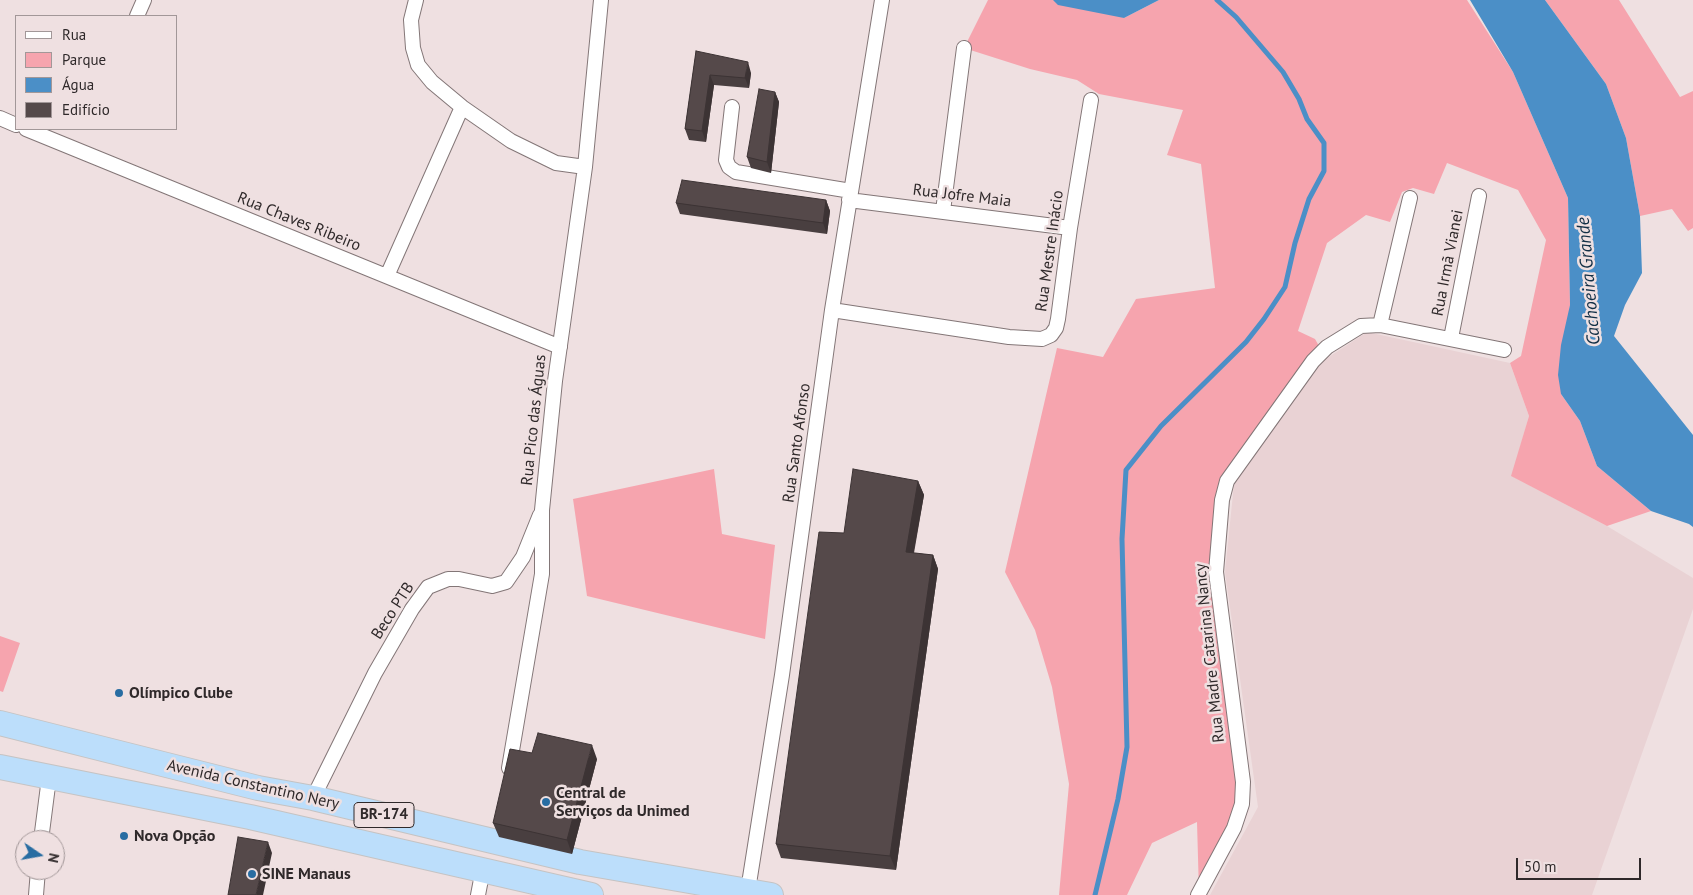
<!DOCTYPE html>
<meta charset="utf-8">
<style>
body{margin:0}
#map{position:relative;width:1693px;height:895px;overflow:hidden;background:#efe0e1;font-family:"PT Sans",sans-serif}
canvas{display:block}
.legend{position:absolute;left:15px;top:15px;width:162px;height:115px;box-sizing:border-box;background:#efe0e1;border:1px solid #a29798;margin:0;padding:6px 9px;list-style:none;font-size:15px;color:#2f292a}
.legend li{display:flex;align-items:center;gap:10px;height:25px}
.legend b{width:25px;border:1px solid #a29798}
.north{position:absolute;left:15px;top:830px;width:50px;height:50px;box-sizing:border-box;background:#efe0e1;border:1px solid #a29798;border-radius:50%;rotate:102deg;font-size:14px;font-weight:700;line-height:20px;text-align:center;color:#2f292a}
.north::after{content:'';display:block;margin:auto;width:18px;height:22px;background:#286da2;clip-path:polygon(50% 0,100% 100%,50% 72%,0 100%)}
.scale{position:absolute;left:1516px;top:858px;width:125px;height:22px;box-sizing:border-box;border:2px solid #2f292a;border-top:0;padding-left:6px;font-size:15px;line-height:18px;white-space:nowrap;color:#2f292a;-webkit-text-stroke:4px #efe0e1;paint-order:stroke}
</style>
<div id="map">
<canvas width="1693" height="895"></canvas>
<ul class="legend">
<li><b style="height:6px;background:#fff"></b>Rua</li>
<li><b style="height:14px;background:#f6a4ae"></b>Parque</li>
<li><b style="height:14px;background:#4b8fc7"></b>Água</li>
<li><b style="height:14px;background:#55494a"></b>Edifício</li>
</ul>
<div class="north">N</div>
<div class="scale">50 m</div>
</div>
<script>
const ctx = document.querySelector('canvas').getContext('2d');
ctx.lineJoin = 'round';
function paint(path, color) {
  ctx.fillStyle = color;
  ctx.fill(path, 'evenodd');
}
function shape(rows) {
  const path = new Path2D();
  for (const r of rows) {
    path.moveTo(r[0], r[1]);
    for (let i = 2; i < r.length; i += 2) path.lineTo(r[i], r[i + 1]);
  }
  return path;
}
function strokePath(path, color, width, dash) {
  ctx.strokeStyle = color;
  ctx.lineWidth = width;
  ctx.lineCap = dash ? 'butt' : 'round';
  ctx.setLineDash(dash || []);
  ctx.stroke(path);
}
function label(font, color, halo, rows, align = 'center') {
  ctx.font = font + ' "PT Sans",sans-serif';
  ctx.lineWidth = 5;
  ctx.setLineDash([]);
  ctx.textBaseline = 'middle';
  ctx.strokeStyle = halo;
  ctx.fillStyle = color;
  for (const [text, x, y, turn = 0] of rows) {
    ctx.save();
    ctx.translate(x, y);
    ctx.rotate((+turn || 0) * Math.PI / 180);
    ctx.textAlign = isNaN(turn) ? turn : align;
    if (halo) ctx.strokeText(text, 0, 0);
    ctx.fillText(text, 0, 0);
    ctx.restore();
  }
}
paint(shape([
 [1367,332,1510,363,1529,416,1512,476,1607,526,1693,578,1693,609,1592,895,1210,895,1258,807,1225,572,1234,484,1315,366]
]), '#e9d2d4');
paint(shape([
 [988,0,1092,0,1124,18,1159,0,1467,0,1513,72,1568,198,1570,305,1561,394,1580,421,1597,466,1651,511,1607,526,1511,476,1529,416,1510,363,1521,356,1546,240,1518,190,1447,163,1434,194,1413,188,1402,192,1390,222,1366,215,1327,243,1298,331,1315,339,1323,353,1222,500,1216,572,1242,804,1199,893,1197,822,1152,843,1127,895,1059,895,1069,784,1052,687,1035,630,1005,572,1057,348,1103,357,1136,299,1215,288,1201,164,1167,155,1183,110,1099,94,1077,80,1030,69,964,48],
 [1545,0,1619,0,1680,97,1693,91,1693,228,1688,231,1672,209,1640,216,1626,138,1606,84],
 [714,469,722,534,775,545,765,639,587,596,573,499],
 [0,636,20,643,3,692,0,691]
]), '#f6a4ae');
paint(shape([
 [1053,0,1159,0,1124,18,1058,5],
 [1470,0,1545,0,1606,84,1626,138,1640,216,1642,273,1625,305,1614,336,1693,435,1693,527,1689,524,1651,511,1597,466,1580,421,1561,394,1558,375,1561,345,1570,305,1568,198,1513,72]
]), '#4b8fc7');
strokePath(shape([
 [1095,895,1118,799,1127,747,1122,539,1126,470,1161,426,1246,342,1264,319,1285,287,1295,243,1309,199,1324,171,1324,143,1307,119,1299,99,1283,72,1236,17,1217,0]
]), '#4b8fc7', 5);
const minor = shape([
 [416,0,411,20,413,48,418,65,432,82,462,107,511,141,556,163,585,167],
 [137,16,144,0],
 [732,107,726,160,729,167,736,172,851,191],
 [0,118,16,125],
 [26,129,560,347],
 [849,200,1070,228],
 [943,211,964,48],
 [387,276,462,107],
 [832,310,1009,337,1042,339,1051,335,1056,328,1058,319,1070,228,1091,100],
 [1380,325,1410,198],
 [1451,338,1479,196],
 [509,768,542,574,542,510,555,381,585,167,601,0],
 [313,798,375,673,412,609,428,587,448,579,459,579,492,586,506,582,523,557,540,515],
 [41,840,49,778],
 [748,890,782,675,832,310,882,0],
 [36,895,38,870],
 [478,895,483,869],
 [1198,895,1234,828,1242,804,1243,782,1216,572,1222,500,1227,481,1313,361,1327,347,1361,326,1380,325,1504,350]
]);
const trunk = shape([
 [0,723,258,788,313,798,580,862,771,895],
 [0,767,250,817,591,895]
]);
strokePath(minor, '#837677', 16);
strokePath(trunk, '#c5c3c3', 26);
strokePath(minor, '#fff', 14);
strokePath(trunk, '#bcdefb', 24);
paint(shape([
 [696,51,751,73,749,88,714,85,706,142,689,140,685,129],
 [775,92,779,102,771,173,751,168,747,157],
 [826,200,830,211,827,234,680,214,676,203],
 [918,481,924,495,914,553,933,555,938,569,896,870,781,858,776,844,844,533],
 [532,753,597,759,572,854,499,837,493,823]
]), '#493f40');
paint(shape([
 [748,62,751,73,749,88,745,78],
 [710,75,714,85,706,142,702,131],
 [775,92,779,102,771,173,767,162],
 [826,200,830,211,827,234,823,223],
 [918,481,924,495,911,566,906,552],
 [933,555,938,569,896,870,890,856],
 [592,745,597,759,572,854,567,840],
 [268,842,272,853,263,895,256,895]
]), '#3c3334');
const building = shape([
 [696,51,748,62,745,78,710,75,702,131,685,129,696,51],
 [759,89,775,92,767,162,747,157,759,89],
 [682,180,826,200,823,223,676,203,682,180],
 [853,469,918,481,906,552,933,555,890,856,776,844,819,532,844,533,853,469],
 [538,733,592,745,567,840,493,823,510,749,532,753,538,733],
 [238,837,268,842,256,895,228,895,238,837]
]);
paint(building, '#55494a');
strokePath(building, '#3c3334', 1);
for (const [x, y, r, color] of [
 [119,693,5,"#286da2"],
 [546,802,5,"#286da2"],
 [124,836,5,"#286da2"],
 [252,874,5,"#286da2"]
]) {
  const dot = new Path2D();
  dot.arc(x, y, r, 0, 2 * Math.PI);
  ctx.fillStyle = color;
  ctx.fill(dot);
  strokePath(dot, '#efe0e1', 2);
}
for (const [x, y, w] of [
 [384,815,60]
]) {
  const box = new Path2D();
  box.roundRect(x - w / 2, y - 12.5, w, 25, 4);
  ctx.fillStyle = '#efe0e1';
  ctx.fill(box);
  strokePath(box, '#2f292a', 1);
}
label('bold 15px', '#2f292a', null, [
 ["BR-174",384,815]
]);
label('16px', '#2f292a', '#efe0e1', [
 ["Rua Jofre Maia",962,196,7],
 ["Rua Chaves Ribeiro",299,222,22],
 ["Rua Mestre Inácio",1050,251,-82],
 ["Rua Irmã Vianei",1448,263,-79],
 ["Rua Pico das Águas",534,420,-84],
 ["Rua Santo Afonso",797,443,-82],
 ["Beco PTB",393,611,-57],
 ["Rua Madre Catarina Nancy",1210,653,-96],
 ["Avenida Constantino Nery",253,785,13]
]);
label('bold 16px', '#2f292a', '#efe0e1', [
 ["Olímpico Clube",129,693],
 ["Central de",556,793],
 ["Serviços da Unimed",556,811],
 ["Nova Opção",134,836],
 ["SINE Manaus",262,874]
], 'left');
label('italic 18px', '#112f46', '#efe0e1', [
 ["Cachoeira Grande",1589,281,-95]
]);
</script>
